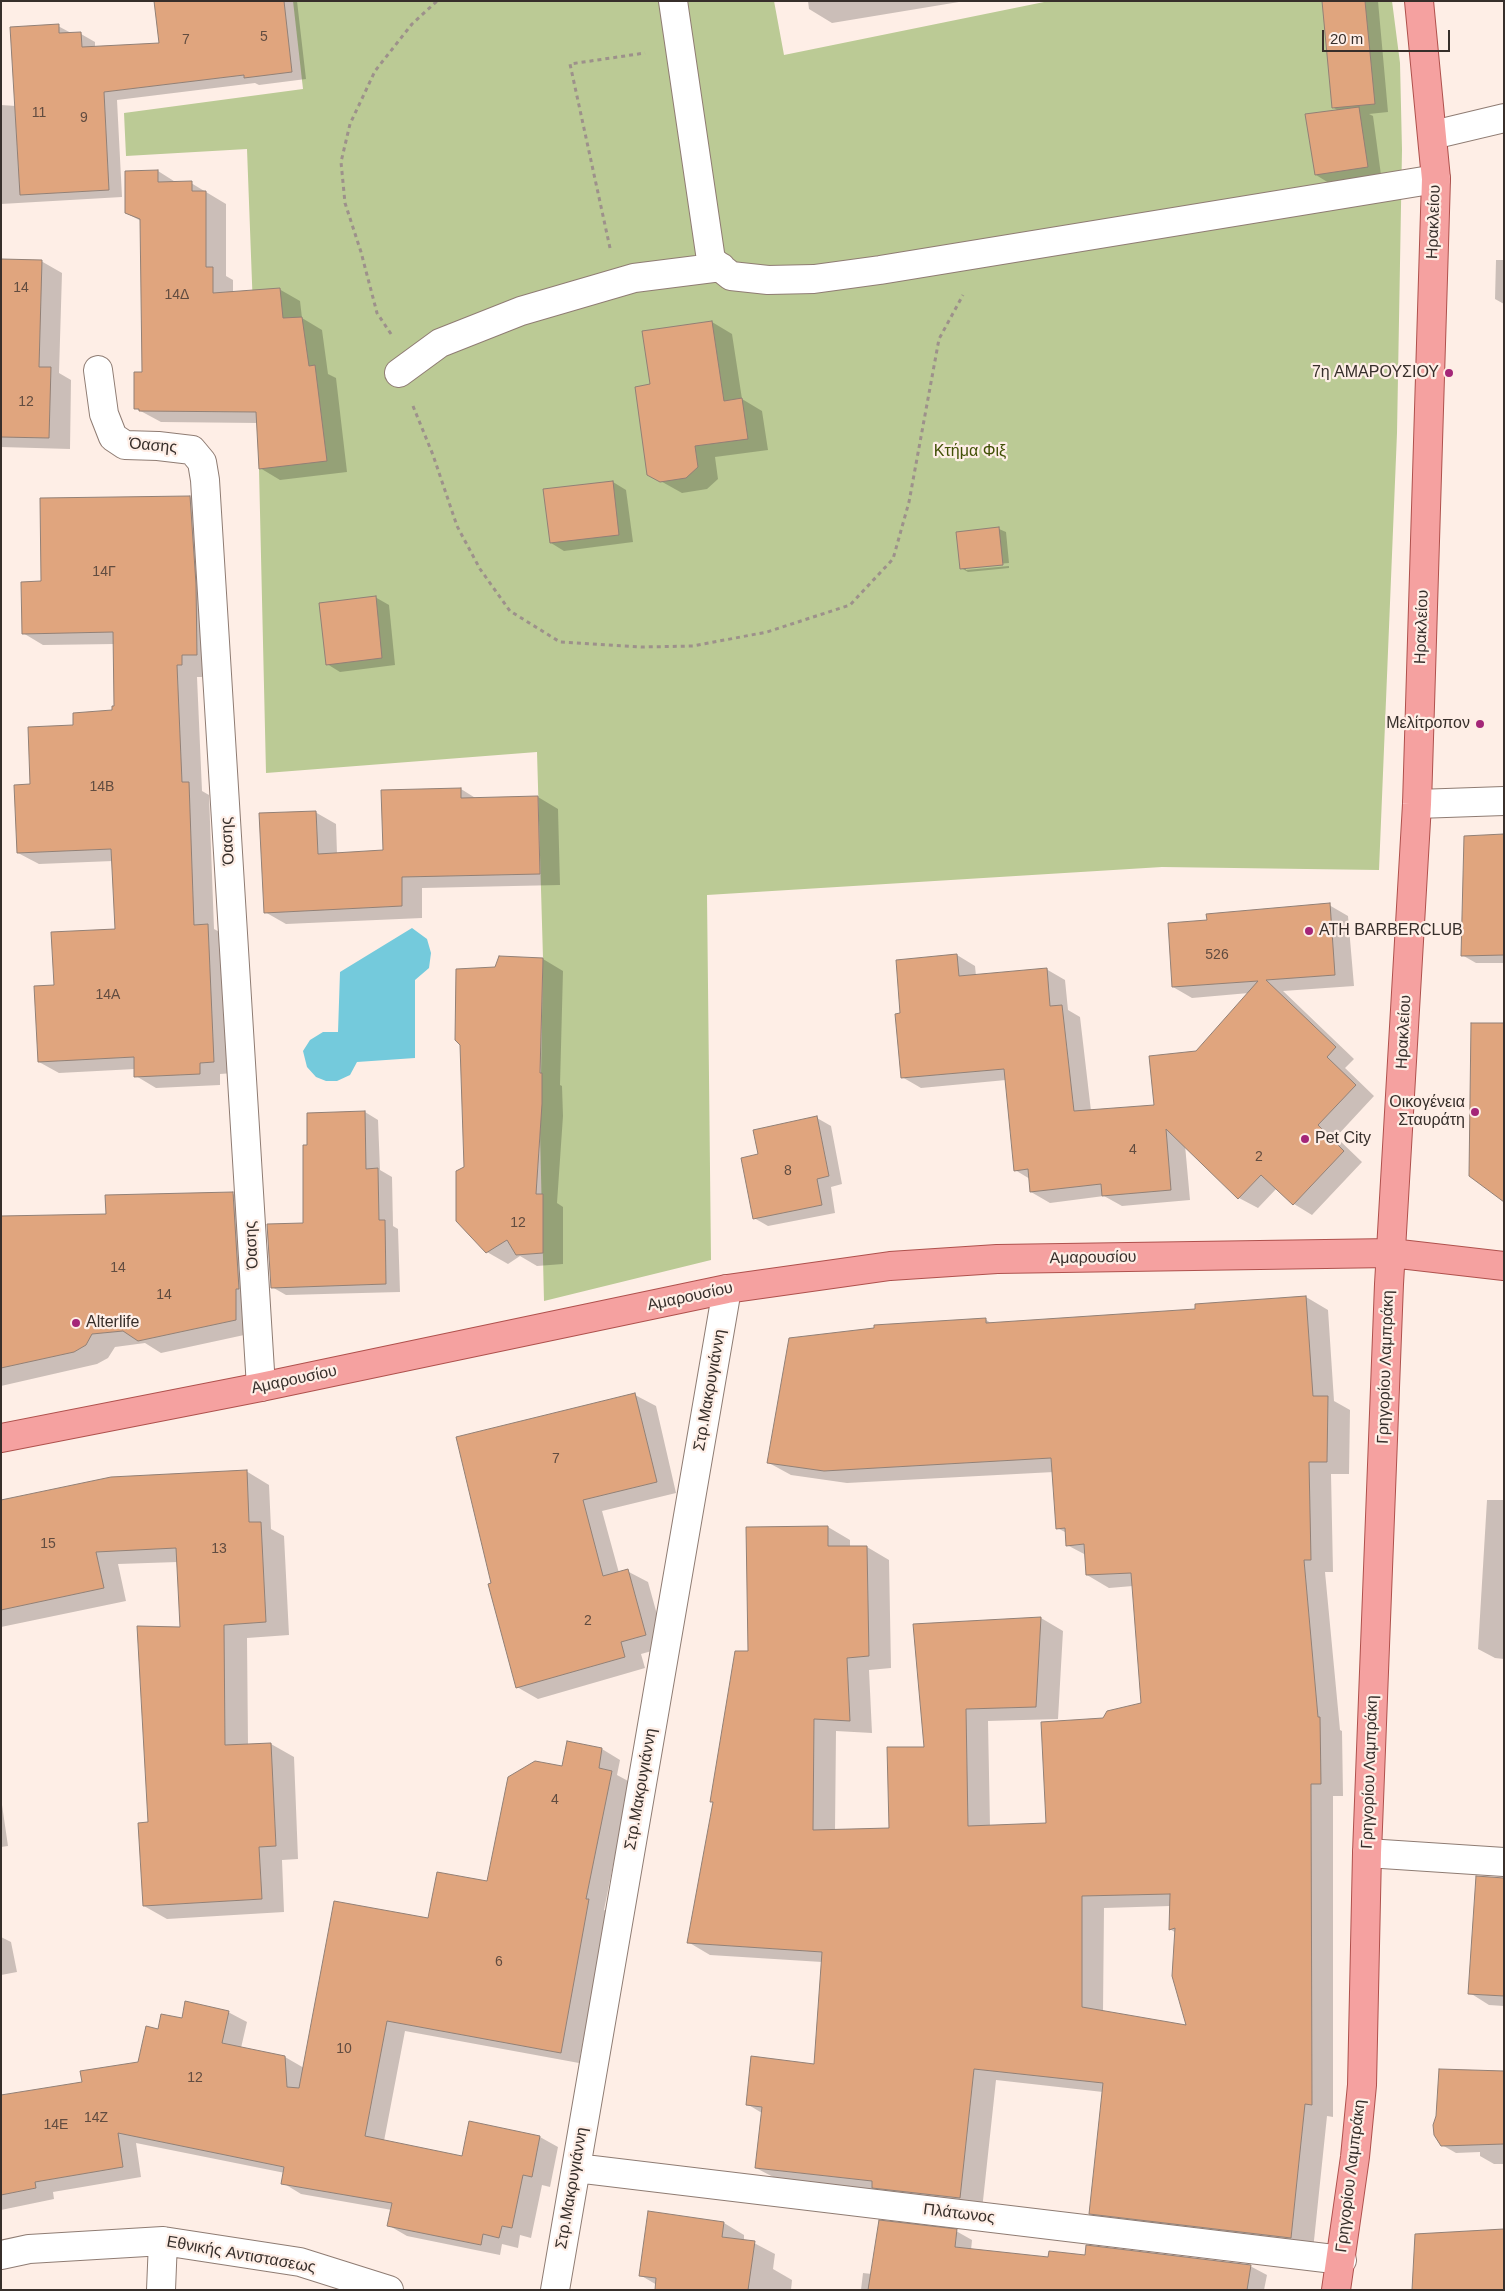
<!DOCTYPE html>
<meta charset="utf-8">
<style>
body{margin:0}
#map{position:relative;width:1505px;height:2291px;overflow:hidden;background:#feeee6;font-family:Helvetica,sans-serif}
canvas{display:block}
.frame{position:absolute;inset:0;border:2px solid #372f2b;pointer-events:none}
.scale{position:absolute;left:1322px;top:30px;width:128px;height:22px;box-sizing:border-box;border:2px solid #372f2b;border-top:0;padding-left:6px;font-size:15px;line-height:18px;white-space:nowrap;color:#372f2b;-webkit-text-stroke:4px #feeee6;paint-order:stroke}
</style>
<div id="map">
<canvas width="1505" height="2291"></canvas>
<div class="frame"></div>
<div class="scale">20 m</div>
</div>
<script>
const ctx = document.querySelector('canvas').getContext('2d');
ctx.lineJoin = 'round';
function paint(path, color) {
  ctx.fillStyle = color;
  ctx.fill(path, 'evenodd');
}
function shape(rows) {
  const path = new Path2D();
  for (const r of rows) {
    path.moveTo(r[0], r[1]);
    for (let i = 2; i < r.length; i += 2) path.lineTo(r[i], r[i + 1]);
  }
  return path;
}
function strokePath(path, color, width, dash) {
  ctx.strokeStyle = color;
  ctx.lineWidth = width;
  ctx.lineCap = dash ? 'butt' : 'round';
  ctx.setLineDash(dash || []);
  ctx.stroke(path);
}
function label(font, color, halo, rows, align = 'center') {
  ctx.font = font + ' Helvetica,sans-serif';
  ctx.lineWidth = 4.5;
  ctx.setLineDash([]);
  ctx.textBaseline = 'middle';
  ctx.strokeStyle = halo;
  ctx.fillStyle = color;
  for (const [text, x, y, turn = 0] of rows) {
    ctx.save();
    ctx.translate(x, y);
    ctx.rotate((+turn || 0) * Math.PI / 180);
    ctx.textAlign = isNaN(turn) ? turn : align;
    if (halo) ctx.strokeText(text, 0, 0);
    ctx.fillText(text, 0, 0);
    ctx.restore();
  }
}
paint(shape([
 [293,1,774,1,784,55,1049,1,1392,1,1400,63,1402,150,1397,433,1379,870,1162,867,707,895,711,1260,544,1301,540,1133,543,958,537,752,266,773,259,469,247,149,126,156,124,113,303,89]
]), '#bbca95');
paint(shape([
 [412,928,427,939,431,953,429,968,415,980,415,1058,357,1062,350,1075,337,1081,326,1081,316,1077,307,1067,303,1051,310,1040,323,1032,338,1032,340,972]
]), '#74cadc');
paint(shape([
 [155,1,297,1,306,79,259,85,255,83,117,100,122,197,1,204,1,105,16,106,58,26,73,34,81,34,95,42,95,47,160,44],
 [808,1,965,1,832,23,809,9],
 [1324,1,1378,1,1388,112,1369,114,1373,116,1381,175,1329,183,1316,175,1339,111,1334,108],
 [158,171,177,183,191,183,226,204,226,276,233,280,233,292,279,289,300,301,302,318,322,330,328,374,336,378,347,472,280,480,260,468,258,423,161,422,135,408,143,373,141,221,126,213],
 [1496,260,1504,260,1504,304,1495,299],
 [1,261,41,261,62,273,59,373,71,380,70,449,1,447],
 [712,322,732,334,742,399,762,411,768,450,715,457,718,479,707,489,682,493,648,474,651,385],
 [613,482,626,490,633,542,564,551,551,543],
 [190,497,210,509,217,666,202,666,202,677,197,677,202,791,209,795,214,929,229,937,234,1073,220,1074,220,1085,156,1088,136,1076,135,1069,59,1073,39,1062,55,986,116,930,113,861,39,864,18,853,32,785,74,726,113,711,116,707,115,644,43,645,23,633,42,583],
 [999,529,1006,532,1009,563,966,567,966,570,1009,566,1009,568,968,572,961,568],
 [375,597,389,605,395,665,340,672,327,664],
 [461,789,477,799,538,797,558,809,560,885,422,888,422,918,286,924,265,912,315,812,336,824,337,854,384,851],
 [1504,836,1504,963,1476,963,1462,955],
 [1329,905,1348,916,1354,986,1283,991,1354,1059,1345,1068,1374,1096,1336,1137,1362,1162,1312,1215,1294,1204,1277,1188,1258,1208,1239,1198,1185,1145,1190,1200,1122,1206,1104,1196,1050,1203,1031,1192,1030,1179,1015,1170,1006,1080,921,1088,902,1077,902,1014,957,955,975,966,976,976,1046,969,1065,980,1068,1010,1080,1017,1091,1111,1155,1106,1196,1052,1249,993,1192,998,1173,987,1208,922],
 [543,959,563,971,560,1085,562,1086,563,1116,557,1203,563,1207,563,1264,537,1266,520,1256,508,1264,487,1252,457,1221,496,968],
 [365,1112,378,1120,380,1170,392,1177,393,1226,398,1229,400,1292,286,1295,272,1287,305,1224,309,1147],
 [817,1118,831,1126,842,1184,831,1187,835,1213,768,1226,754,1218,760,1155],
 [233,1194,255,1207,258,1332,161,1353,145,1343,115,1347,108,1358,97,1364,1,1386,1,1217,107,1215],
 [1306,1297,1328,1310,1334,1401,1350,1410,1349,1474,1331,1474,1333,1572,1325,1572,1340,1730,1342,1731,1343,1796,1333,1796,1333,2117,1327,2116,1313,2250,1113,2226,1091,2213,1103,2092,996,2080,982,2210,779,2180,756,2168,762,2113,747,2104,816,2065,822,1962,710,1955,688,1942,714,1803,711,1801,750,1652,828,1527,850,1540,850,1547,867,1547,889,1560,891,1668,869,1670,872,1733,836,1731,835,1831,890,1829,926,1748,1041,1618,1063,1631,1058,1719,988,1721,990,1826,1047,1825,1104,1719,1143,1704,1133,1586,1109,1588,1087,1575,1086,1555,1067,1545,1067,1533,1057,1528,1054,1472,847,1483,791,1475,769,1463,985,1319,992,1324,1197,1310],
 [1170,1906,1170,1929,1176,1933,1188,2027,1103,2012,1104,1908],
 [635,1395,656,1406,676,1493,602,1511,619,1573,627,1571,648,1582,666,1647,641,1654,645,1668,538,1699,517,1687,489,1585],
 [246,1471,269,1485,271,1529,284,1536,289,1635,247,1638,248,1745,271,1744,294,1757,298,1859,282,1860,284,1912,167,1919,144,1906,149,1823,181,1629,178,1562,118,1564,126,1601,1,1627,1,1501],
 [1487,1500,1504,1500,1504,1659,1495,1658,1478,1649],
 [568,1743,602,1749,620,1760,617,1775,630,1782,604,1910,607,1911,579,2063,405,2031,384,2141,463,2158,540,2137,558,2147,550,2187,542,2185,531,2238,520,2235,518,2248,502,2244,500,2255,407,2236,388,2225,392,2210,301,2194,283,2183,285,2173,136,2143,141,2177,53,2192,54,2199,1,2210,1,2098,83,2083,139,2063,158,2030,183,2019,228,2012,247,2022,241,2048,285,2057,304,2068,429,1920,488,1882,563,1768],
 [1,1798,8,1846,1,1847],
 [1504,1912,1504,2006,1489,2005,1470,1993],
 [1,1937,11,1942,17,1972,1,1975],
 [1504,2072,1504,2164,1494,2164,1480,2156,1480,2152,1456,2153,1442,2145],
 [649,2212,724,2223,744,2235,744,2241,754,2243,775,2254,773,2269,792,2280,791,2290,656,2290,657,2285,640,2275],
 [956,2231,972,2240,971,2250,1049,2258,1086,2256,1250,2266,1267,2275,1264,2290,861,2290,863,2273,872,2274]
]), '#0003');
const building = shape([
 [154,1,284,1,292,72,244,78,244,75,104,92,109,190,20,195,10,27,59,24,59,33,81,32,82,47,159,43,154,1],
 [1322,1,1365,1,1375,104,1332,108,1322,1],
 [1359,107,1368,167,1315,175,1305,114,1359,107],
 [158,170,158,182,192,181,192,191,206,191,206,267,213,267,213,293,280,288,283,318,302,317,309,366,315,365,327,461,259,469,256,412,139,411,139,409,134,409,134,372,142,372,140,219,125,213,125,171,158,170],
 [1,259,42,260,39,367,51,367,49,438,1,437,1,259],
 [712,321,724,401,742,398,748,439,695,446,698,467,686,478,660,482,647,475,635,387,650,384,642,331,712,321],
 [613,481,619,535,550,543,543,489,613,481],
 [190,496,196,584,197,655,182,655,182,665,177,665,182,782,189,782,194,925,208,924,214,1062,200,1063,200,1074,134,1077,134,1057,38,1062,34,986,54,985,51,932,115,929,111,849,17,853,14,785,30,784,28,727,73,725,73,713,112,710,112,706,114,706,113,632,22,634,21,582,41,581,40,498,190,496],
 [999,527,1003,565,960,569,956,532,999,527],
 [376,596,382,658,326,665,319,603,376,596],
 [461,788,461,798,538,796,540,874,402,877,402,906,264,913,259,813,316,811,318,854,383,850,381,790,461,788],
 [1504,834,1504,955,1461,956,1464,836,1504,834],
 [1330,903,1335,975,1266,980,1336,1047,1327,1057,1356,1085,1318,1125,1344,1151,1293,1205,1261,1175,1238,1199,1166,1129,1171,1190,1102,1196,1101,1184,1030,1192,1028,1169,1014,1171,1004,1069,901,1078,895,1014,900,1013,896,960,957,954,959,976,1047,968,1050,1006,1062,1005,1074,1111,1154,1105,1149,1056,1196,1051,1258,981,1172,987,1168,923,1207,920,1206,914,1330,903],
 [499,956,543,958,540,1073,542,1073,542,1104,536,1194,543,1194,543,1253,516,1255,507,1240,486,1253,456,1221,456,1171,464,1167,460,1045,455,1040,456,969,495,967,499,956],
 [1471,1023,1504,1023,1504,1202,1469,1176,1471,1023],
 [365,1111,366,1169,378,1168,379,1220,385,1220,386,1284,271,1288,267,1224,303,1223,303,1145,307,1145,307,1113,365,1111],
 [817,1116,829,1176,817,1179,822,1205,753,1219,741,1158,758,1154,753,1130,817,1116],
 [233,1192,239,1289,236,1289,236,1320,138,1341,123,1331,92,1334,86,1345,74,1352,1,1368,1,1216,106,1214,105,1195,233,1192],
 [1306,1296,1313,1396,1328,1396,1327,1462,1309,1462,1311,1560,1304,1560,1318,1717,1320,1717,1321,1784,1311,1784,1312,2105,1305,2104,1291,2238,1089,2214,1103,2083,974,2069,960,2198,872,2188,872,2181,755,2168,762,2107,746,2105,751,2056,814,2064,822,1952,687,1943,713,1802,710,1802,735,1651,748,1651,746,1527,828,1526,828,1546,867,1546,869,1656,847,1658,850,1721,814,1719,813,1830,889,1828,887,1747,924,1747,913,1624,1041,1617,1036,1707,966,1709,968,1826,1046,1823,1041,1722,1103,1718,1107,1711,1141,1703,1131,1573,1086,1575,1084,1544,1066,1546,1065,1528,1056,1529,1051,1458,824,1471,767,1463,789,1338,874,1328,874,1325,986,1318,986,1323,1195,1309,1195,1304,1306,1296],
 [1170,1894,1169,1930,1175,1928,1172,1976,1186,2025,1082,2007,1082,1896,1170,1894],
 [635,1393,657,1482,583,1500,603,1576,628,1569,646,1635,621,1642,625,1657,516,1688,488,1584,491,1583,456,1437,635,1393],
 [247,1470,249,1522,261,1522,266,1622,224,1625,225,1745,271,1743,276,1846,259,1847,262,1899,143,1906,138,1823,148,1822,137,1626,180,1627,176,1548,96,1552,104,1588,1,1610,1,1500,111,1477,247,1470],
 [567,1741,602,1748,599,1768,612,1771,586,1899,589,1899,561,2053,387,2021,365,2136,462,2156,469,2121,540,2136,532,2177,523,2175,512,2228,502,2226,499,2238,483,2234,481,2245,387,2226,392,2203,281,2184,284,2167,118,2133,123,2167,35,2182,36,2188,1,2195,1,2095,82,2082,80,2071,138,2062,146,2026,158,2029,161,2014,182,2018,185,2001,229,2011,222,2043,285,2056,287,2087,299,2088,334,1901,428,1918,437,1872,487,1881,508,1777,535,1761,562,1766,567,1741],
 [1476,1876,1504,1878,1504,1996,1468,1994,1476,1876],
 [1439,2069,1504,2071,1504,2144,1441,2146,1434,2135,1433,2125,1436,2116,1439,2069],
 [648,2211,724,2222,722,2237,755,2241,748,2290,655,2290,656,2278,639,2276,648,2211],
 [879,2220,957,2229,955,2247,1048,2257,1049,2251,1085,2255,1086,2245,1251,2265,1247,2290,868,2290,879,2220],
 [1504,2229,1504,2290,1412,2290,1415,2234,1504,2229]
]);
paint(building, '#e0a57e');
strokePath(building, '#928076', 1);
const minor = shape([
 [673,1,711,260,731,276,768,280,814,279,880,270,1436,179],
 [1433,135,1504,118],
 [98,370,104,414,113,437,125,445,158,446,192,450,202,462,205,480,261,1387],
 [399,373,440,343,521,311,634,278,721,267],
 [1417,804,1504,801],
 [1367,1853,1504,1862],
 [576,2168,1342,2260],
 [1,2255,29,2249,163,2241,300,2262,389,2290],
 [161,2290,163,2241],
 [555,2290,727,1289]
]);
const major = shape([
 [1,1438,261,1387,727,1289,890,1266,997,1259,1391,1253,1504,1266],
 [1336,2290,1355,2157,1362,2085,1367,1853,1389,1284,1417,804,1436,179,1419,1]
]);
strokePath(minor, '#8f7c73', 30);
strokePath(major, '#af514d', 30);
strokePath(shape([
 [610,248,570,64,645,53],
 [391,334,377,313,361,252,345,203,341,162,350,124,375,71,412,24,437,1],
 [413,406,433,455,457,526,480,569,510,611,560,642,642,647,693,646,767,632,850,605,893,559,909,502,939,339,963,295]
]), '#9d918b', 3, [4, 4]);
strokePath(minor, '#fff', 28);
strokePath(major, '#f5a1a0', 28);
for (const [x, y, r, color] of [
 [1449,373,5,"#a42678"],
 [1480,724,5,"#a42678"],
 [1309,931,5,"#a42678"],
 [1475,1112,5,"#a42678"],
 [1305,1139,5,"#a42678"],
 [76,1323,5,"#a42678"]
]) {
  const dot = new Path2D();
  dot.arc(x, y, r, 0, 2 * Math.PI);
  ctx.fillStyle = color;
  ctx.fill(dot);
  strokePath(dot, '#feeee6', 2);
}
label('14px', '#614c40', null, [
 ["5",264,37],
 ["7",186,40],
 ["11",39,113],
 ["9",84,118],
 ["14",21,288],
 ["14Δ",177,295],
 ["12",26,402],
 ["14Γ",104,572],
 ["14B",102,787],
 ["526",1217,955],
 ["14A",108,995],
 ["4",1133,1150],
 ["2",1259,1157],
 ["8",788,1171],
 ["12",518,1223],
 ["14",118,1268],
 ["14",164,1295],
 ["7",556,1459],
 ["15",48,1544],
 ["13",219,1549],
 ["2",588,1621],
 ["4",555,1800],
 ["6",499,1962],
 ["10",344,2049],
 ["12",195,2078],
 ["14Ζ",96,2118],
 ["14Ε",56,2125]
]);
label('16px', '#372f2b', '#feeee6', [
 ["Ηρακλείου",1434,222,-88],
 ["Όασης",153,446,5],
 ["Ηρακλείου",1422,627,-88],
 ["Όασης",228,841,-93],
 ["Ηρακλείου",1404,1032,-87],
 ["Όασης",252,1245,-93],
 ["Αμαρουσίου",1093,1258,-1],
 ["Αμαρουσίου",690,1297,-12],
 ["Γρηγορίου Λαμπράκη",1386,1367,-88],
 ["Αμαρουσίου",294,1380,-12],
 ["Στρ.Μακρυγιάννη",710,1390,-80],
 ["Γρηγορίου Λαμπράκη",1370,1772,-88],
 ["Στρ.Μακρυγιάννη",641,1789,-80],
 ["Γρηγορίου Λαμπράκη",1351,2176,-83],
 ["Στρ.Μακρυγιάννη",572,2188,-80],
 ["Πλάτωνος",959,2214,7],
 ["Εθνικής Αντιστασεως",241,2255,10]
]);
label('16px', '#372f2b', '#feeee6', [
 ["7η ΑΜΑΡΟΥΣΙΟΥ",1439,373],
 ["Μελίτροπον",1470,724],
 ["ATH BARBERCLUB",1319,931,"left"],
 ["Οικογένεια",1465,1103],
 ["Σταυράτη",1465,1121],
 ["Pet City",1315,1139,"left"],
 ["Alterlife",86,1323,"left"]
], 'right');
label('16px', '#425107', '#feeee6', [
 ["Κτήμα Φιξ",970,452]
]);
</script>
